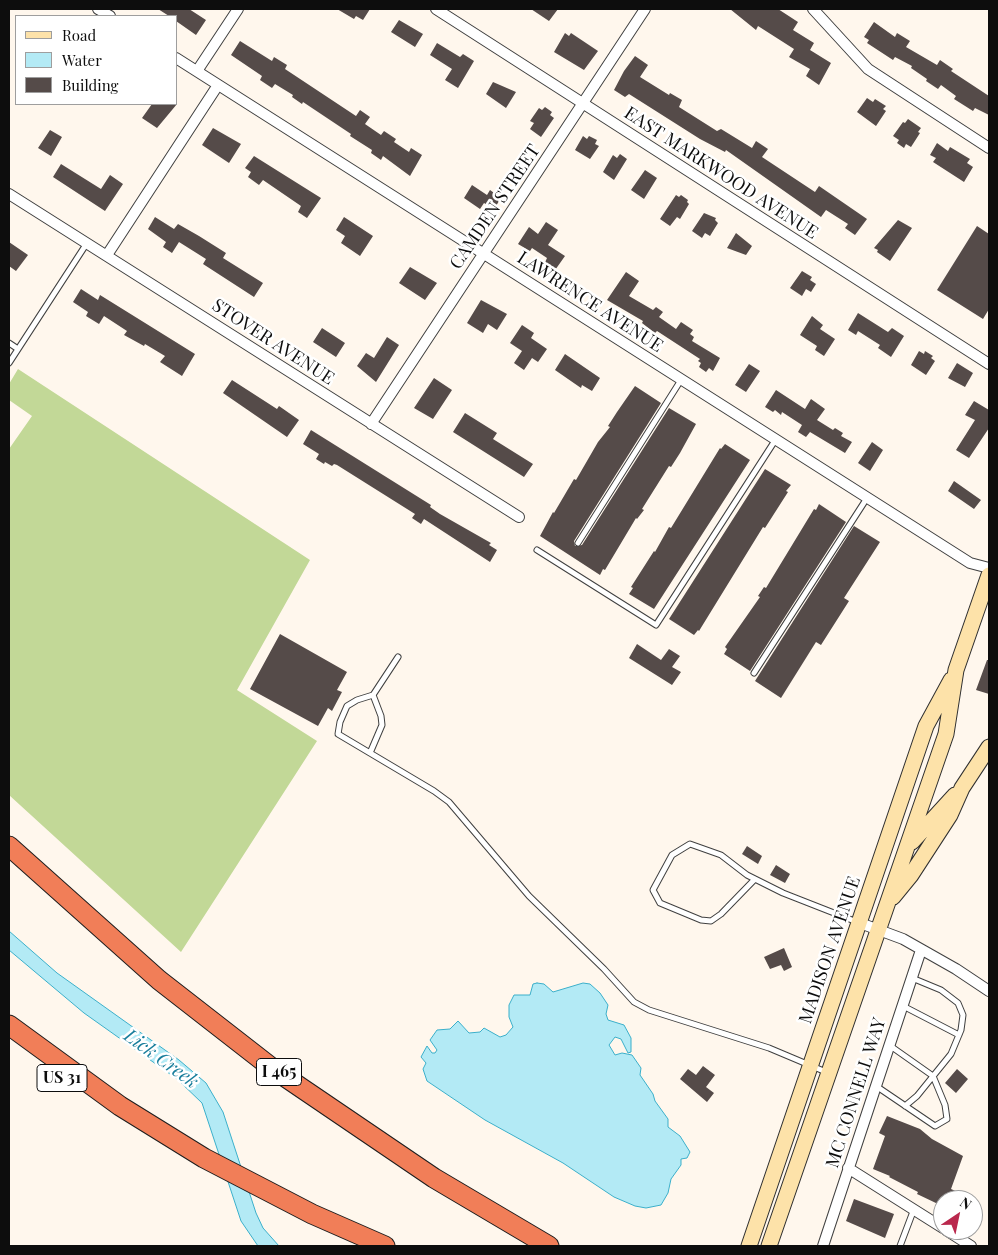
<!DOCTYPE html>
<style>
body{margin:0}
#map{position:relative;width:998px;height:1255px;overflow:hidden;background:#fff7ed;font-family:"Playfair Display",serif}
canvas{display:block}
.frame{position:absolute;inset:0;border:10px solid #0d0d0d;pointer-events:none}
.legend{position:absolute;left:15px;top:15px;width:162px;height:90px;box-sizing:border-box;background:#fff;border:1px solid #9e9e9e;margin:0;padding:6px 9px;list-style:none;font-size:15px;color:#0d0d0d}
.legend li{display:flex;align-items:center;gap:10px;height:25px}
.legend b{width:25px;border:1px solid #9e9e9e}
.north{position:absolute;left:933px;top:1190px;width:50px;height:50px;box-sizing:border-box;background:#fff;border:1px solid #9e9e9e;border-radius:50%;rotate:34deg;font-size:14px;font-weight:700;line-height:20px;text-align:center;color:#0d0d0d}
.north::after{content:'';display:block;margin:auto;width:18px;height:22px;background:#ba284d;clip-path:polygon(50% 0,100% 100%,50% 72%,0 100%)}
</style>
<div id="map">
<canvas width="998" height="1255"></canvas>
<div class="frame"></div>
<ul class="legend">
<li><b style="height:6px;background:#fde2a9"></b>Road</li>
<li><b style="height:14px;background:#b3eaf5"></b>Water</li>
<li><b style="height:14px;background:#554b49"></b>Building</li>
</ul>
<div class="north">N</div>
</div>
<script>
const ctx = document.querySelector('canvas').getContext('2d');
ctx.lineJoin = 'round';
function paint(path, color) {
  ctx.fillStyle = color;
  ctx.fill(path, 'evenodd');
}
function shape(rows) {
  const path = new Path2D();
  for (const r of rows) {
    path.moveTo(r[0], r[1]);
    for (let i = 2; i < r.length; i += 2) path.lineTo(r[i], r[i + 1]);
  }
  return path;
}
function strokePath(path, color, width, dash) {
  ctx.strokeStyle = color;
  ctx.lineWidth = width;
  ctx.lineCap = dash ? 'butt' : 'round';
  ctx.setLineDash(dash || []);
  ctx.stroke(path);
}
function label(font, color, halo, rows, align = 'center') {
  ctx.font = font + ' "Playfair Display",serif';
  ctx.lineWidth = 5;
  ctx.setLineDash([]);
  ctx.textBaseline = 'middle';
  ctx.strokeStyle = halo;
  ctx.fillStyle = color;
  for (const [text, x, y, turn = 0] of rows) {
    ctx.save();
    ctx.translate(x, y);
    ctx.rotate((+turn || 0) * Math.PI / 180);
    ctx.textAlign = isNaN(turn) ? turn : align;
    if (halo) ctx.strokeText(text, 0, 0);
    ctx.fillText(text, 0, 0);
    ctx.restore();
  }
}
paint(shape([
 [18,369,310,560,237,690,317,741,181,952,9,795,9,449,32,416,9,400,9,384]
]), '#c2d897');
const water = shape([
 [9,931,57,973,179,1060,206,1083,223,1112,256,1213,263,1228,279,1246,258,1246,241,1221,202,1103,177,1079,84,1013,9,950,9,931],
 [537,983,544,984,553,992,583,983,590,984,600,993,608,1005,606,1014,608,1020,624,1025,631,1038,631,1052,628,1053,621,1039,615,1037,609,1045,615,1055,622,1053,632,1055,641,1068,640,1075,653,1094,655,1101,668,1119,668,1127,680,1136,690,1152,687,1158,681,1159,681,1165,671,1179,668,1193,661,1205,646,1208,635,1206,614,1197,563,1163,485,1120,427,1081,423,1069,426,1063,421,1057,427,1046,432,1053,435,1053,437,1050,430,1040,437,1030,450,1029,458,1021,469,1033,480,1032,484,1028,500,1037,506,1035,513,1027,509,1017,509,1005,514,995,530,995,533,984,537,983]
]);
paint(water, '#b3eaf5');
strokePath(water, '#3bafca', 1);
paint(shape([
 [158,9,189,9,206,20,196,35,176,21,176,16,169,16],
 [337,9,370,9,363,20,356,16,354,19],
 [531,9,558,9,549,21],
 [730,9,778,9,798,22,793,30,814,43,810,50,831,63,819,85,806,76,810,69,789,57,794,49,758,26,756,30],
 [399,20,423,34,415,47,391,32],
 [874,22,895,37,897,33,910,41,906,47,937,65,940,60,953,69,951,71,989,96,989,115,975,108,973,111,954,99,956,96,941,85,938,89,926,81,927,79,911,68,912,66,895,57,893,60,867,43,869,40,864,37],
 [565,33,569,36,571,33,598,51,584,70,554,52],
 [240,41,272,61,274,57,287,65,285,69,356,116,360,110,370,117,365,124,381,135,384,131,396,139,394,142,409,152,411,148,422,155,410,176,383,156,381,160,371,153,372,150,350,136,351,134,303,102,302,104,292,97,293,95,275,84,272,88,260,80,262,76,231,55],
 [437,43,460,57,463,54,474,61,458,88,445,80,452,69,430,55],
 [635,56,648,65,640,77,669,95,670,93,682,100,679,107,717,131,721,129,752,148,756,141,768,149,762,157,815,192,819,186,867,219,855,235,845,228,848,224,826,210,821,217,726,150,725,152,700,139,629,94,625,97,614,90,624,71],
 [493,82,516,92,506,108,486,94],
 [867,98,873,102,875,99,886,106,883,109,886,111,876,126,857,112],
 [152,104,177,104,157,128,142,118],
 [545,107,552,112,550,115,554,118,541,137,530,129,534,123,530,121,539,108,542,110],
 [908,119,921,128,918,132,920,133,911,147,906,144,904,148,897,143,899,140,893,136,903,122,905,123],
 [213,128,241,144,229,163,202,145],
 [50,130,62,137,51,156,38,148],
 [583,136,587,139,589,136,597,140,595,144,599,146,590,159,575,150],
 [937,143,948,151,950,147,970,159,967,163,973,167,964,182,933,162,936,158,930,155],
 [620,154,627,159,614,180,603,172,613,155,617,158],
 [254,156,321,198,307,218,298,212,301,206,263,180,259,185,248,177,251,172,245,168],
 [61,164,101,189,110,175,123,184,105,211,53,177],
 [645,170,657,178,644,199,631,190],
 [472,185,487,195,490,190,501,198,494,209,484,203,480,209,464,198],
 [676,195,679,197,681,195,688,200,687,202,689,204,680,219,677,217,670,226,660,219],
 [704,213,716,218,715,220,718,223,710,236,705,233,702,238,692,231],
 [155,217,174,229,178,224,199,236,226,253,223,258,263,283,254,297,203,264,206,259,179,242,172,253,163,247,166,242,148,229],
 [344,217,373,236,360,256,341,243,345,236,336,230],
 [898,220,912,228,890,261,877,252,878,250,874,248],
 [546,222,558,230,548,245,565,256,553,273,543,267,547,258,532,248,530,251,518,244,529,227,538,234],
 [977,226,989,234,989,309,983,319,937,290],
 [736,233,752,246,746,255,727,248],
 [9,242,28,255,16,271,9,266],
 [410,267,437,283,425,300,399,283],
 [802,271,812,277,810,280,816,284,811,292,806,289,802,296,790,288],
 [626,272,639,281,629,296,653,310,656,307,663,312,659,317,676,329,681,322,693,330,690,334,694,337,692,341,720,358,713,371,709,368,706,372,699,367,701,363,698,361,700,359,657,331,655,333,642,323,643,321,607,300],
 [81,289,98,300,100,295,195,354,182,376,160,362,165,356,145,344,144,346,124,335,127,331,104,316,99,324,86,316,88,312,73,302],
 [481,300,507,314,497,330,488,324,483,333,467,323],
 [858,313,888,332,892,328,904,336,891,357,878,348,880,345,858,331,856,335,848,330],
 [812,316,823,325,820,329,835,339,824,356,815,350,817,346,800,335],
 [522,325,534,333,531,338,547,349,538,362,532,358,524,370,514,363,522,351,510,343],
 [322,328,345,343,336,357,313,342],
 [387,337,399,345,376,382,357,366,366,353,374,358],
 [919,351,924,354,925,351,933,356,931,358,935,361,926,375,911,365],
 [565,354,600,378,592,391,582,385,581,388,555,370],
 [957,363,973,373,965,387,948,378],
 [749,364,760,371,746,392,735,385],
 [434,378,452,390,433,419,414,408],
 [232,380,277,409,279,406,299,420,287,437,223,393],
 [635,386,661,403,574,541,575,546,582,545,669,408,696,424,680,453,671,467,669,466,642,509,644,510,637,519,636,518,605,570,603,569,600,575,540,536,553,512,554,513,574,479,576,480,598,442,610,427,608,426,617,412],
 [776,390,805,409,811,399,825,409,817,420,833,430,835,428,843,433,841,436,852,442,845,453,810,432,806,437,798,432,802,425,782,412,781,415,775,410,773,412,765,407],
 [974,401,989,410,989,428,969,458,956,450,975,420,965,415],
 [465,413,497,433,493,439,533,464,524,477,453,432],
 [311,430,431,505,430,507,440,514,491,543,489,545,497,550,490,562,424,519,421,524,412,518,415,514,337,465,334,464,332,466,325,462,324,464,316,459,319,454,303,444],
 [872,442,883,450,870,471,858,463],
 [725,444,750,460,654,609,629,594,633,588,631,587,654,551,655,552,669,527,671,528,720,448,721,449],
 [765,469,791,485,786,491,788,492,765,528,763,527,699,631,698,630,694,635,669,619],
 [954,481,981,500,974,509,948,491],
 [819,504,846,522,750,671,724,654,727,649,725,647,760,597,758,596,764,587,766,588,814,509,816,510],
 [854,526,880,542,844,598,849,601,821,645,816,642,781,698,755,681],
 [280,634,347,672,337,690,342,692,332,711,328,708,318,726,250,689],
 [637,644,661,660,669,649,680,656,672,667,681,672,672,685,629,658],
 [987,660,989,660,989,694,976,690],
 [747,846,762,856,758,864,742,854],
 [776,865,790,874,785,883,770,875],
 [784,948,792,967,784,971,781,965,770,969,764,957],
 [703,1066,715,1075,706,1087,714,1093,707,1102,680,1079,688,1069,696,1075],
 [957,1069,968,1079,956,1093,945,1083],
 [887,1116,920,1129,932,1139,963,1156,951,1189,960,1193,957,1200,940,1200,938,1204,917,1194,918,1192,889,1177,890,1176,873,1169,885,1136,879,1133],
 [854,1199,894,1214,885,1238,846,1221]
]), '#554b49');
const service = shape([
 [9,343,18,349],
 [9,363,87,243],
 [578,543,681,380],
 [537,550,656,625,776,439],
 [398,657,373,695,357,700,347,706,340,722,338,734,434,791,449,802,529,896,604,969,634,1002,649,1010,769,1048,826,1072],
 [754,673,867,498],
 [370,753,382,725,381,716,373,695],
 [755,879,721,914,711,921,701,920,660,903,653,890,672,855,690,844,721,855,747,875,783,893,857,922],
 [903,1006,959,1035],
 [876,1086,935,1126,947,1119,945,1105,933,1076,889,1045],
 [905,1106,917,1096,951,1054,961,1030,963,1015,958,1003,941,990,912,978],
 [900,1246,914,1209]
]);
const minor = shape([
 [98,9,110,16],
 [436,9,989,364],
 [813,9,868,69,989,148],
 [176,58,970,563,989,568],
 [197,71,238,9],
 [9,194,519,517],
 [107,255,218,85],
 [371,424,645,9],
 [860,923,903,939,956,969,989,991],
 [848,1168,943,1228],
 [946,1230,971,1246],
 [823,1246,921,950]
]);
const secondary = shape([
 [912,842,955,795],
 [893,897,911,875,950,815,962,788,989,747],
 [749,1246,926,726,951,680],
 [769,1246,946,734,956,670,989,575]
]);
const motorway = shape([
 [9,846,159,980,272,1068,434,1178,549,1246],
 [9,1025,120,1106,204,1158,312,1214,385,1246]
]);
strokePath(service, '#404040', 7);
strokePath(minor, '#404040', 12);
strokePath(secondary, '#2f2f2f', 17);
strokePath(motorway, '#1e1e1e', 21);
strokePath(service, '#fff', 5);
strokePath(minor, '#fff', 10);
strokePath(secondary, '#fde2a9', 15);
strokePath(motorway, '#f17e58', 19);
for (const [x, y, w] of [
 [279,1072,45],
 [62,1078,50]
]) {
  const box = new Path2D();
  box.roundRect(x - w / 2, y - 13.5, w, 27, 4);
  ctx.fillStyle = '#fff';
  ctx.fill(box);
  strokePath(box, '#0d0d0d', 1);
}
label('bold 16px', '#0d0d0d', null, [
 ["I 465",279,1072],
 ["US 31",62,1078]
]);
label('18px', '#0d0d0d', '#fff', [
 ["EAST MARKWOOD AVENUE",721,173,33],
 ["CAMDEN STREET",495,207,-56],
 ["LAWRENCE AVENUE",590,302,33],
 ["STOVER AVENUE",273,342,33],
 ["MADISON AVENUE",830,950,-71],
 ["MC CONNELL WAY",856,1093,-72]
]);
label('italic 19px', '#197e9c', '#fff', [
 ["Lick Creek",161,1059,36]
]);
</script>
